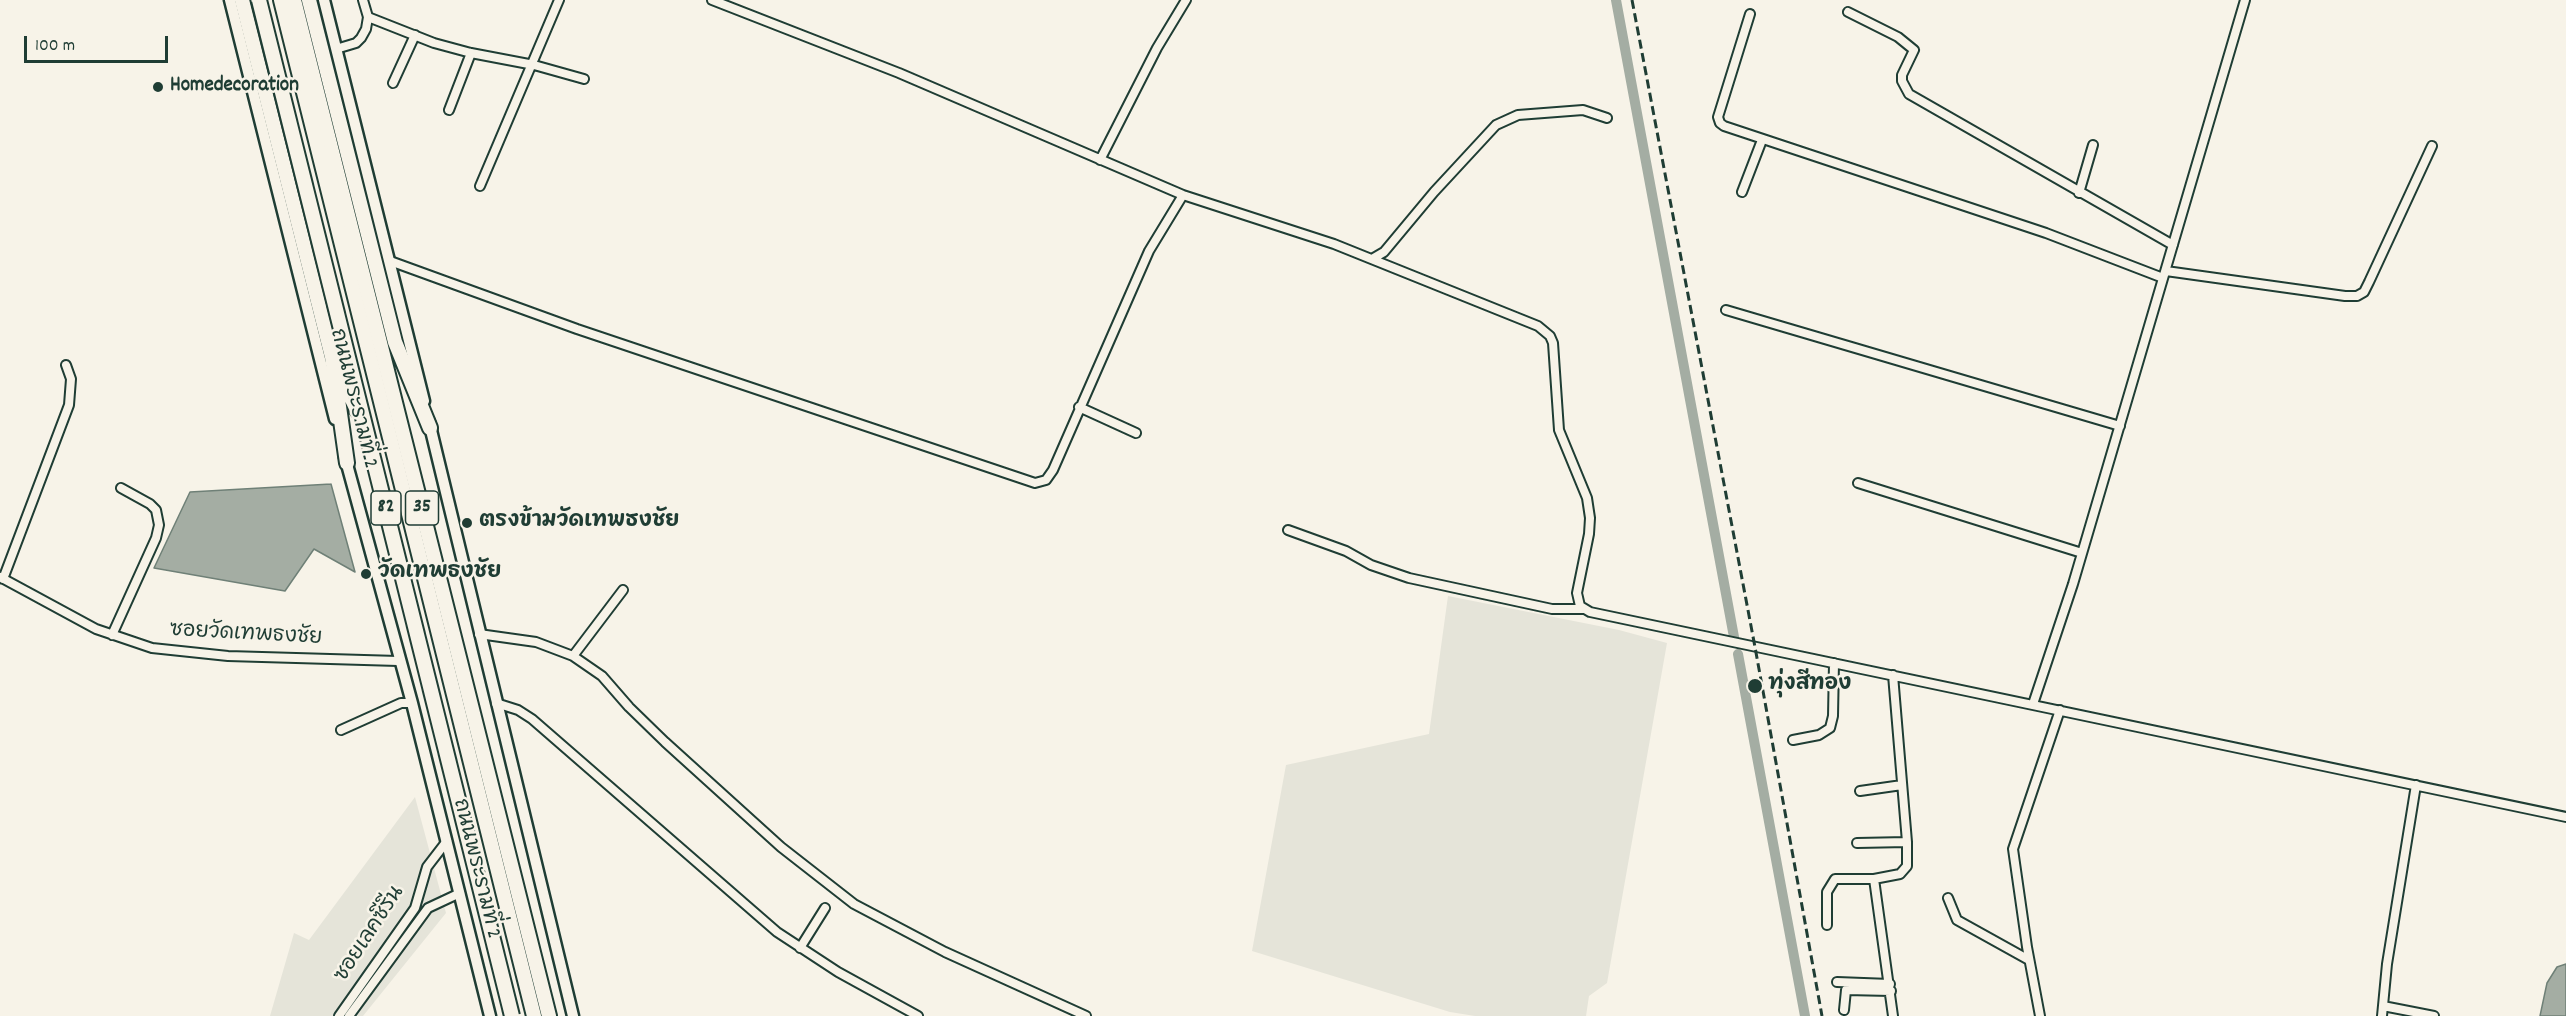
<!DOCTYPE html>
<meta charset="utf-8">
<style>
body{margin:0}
#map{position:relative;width:2566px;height:1016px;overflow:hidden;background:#f7f3e8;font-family:Dekko,sans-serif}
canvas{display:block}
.scale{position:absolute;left:24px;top:36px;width:144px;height:27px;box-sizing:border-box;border:3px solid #1f3d34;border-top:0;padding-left:8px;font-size:18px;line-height:21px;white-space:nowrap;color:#1f3d34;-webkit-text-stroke:4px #f7f3e8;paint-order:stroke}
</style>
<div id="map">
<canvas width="2566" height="1016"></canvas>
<div class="scale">100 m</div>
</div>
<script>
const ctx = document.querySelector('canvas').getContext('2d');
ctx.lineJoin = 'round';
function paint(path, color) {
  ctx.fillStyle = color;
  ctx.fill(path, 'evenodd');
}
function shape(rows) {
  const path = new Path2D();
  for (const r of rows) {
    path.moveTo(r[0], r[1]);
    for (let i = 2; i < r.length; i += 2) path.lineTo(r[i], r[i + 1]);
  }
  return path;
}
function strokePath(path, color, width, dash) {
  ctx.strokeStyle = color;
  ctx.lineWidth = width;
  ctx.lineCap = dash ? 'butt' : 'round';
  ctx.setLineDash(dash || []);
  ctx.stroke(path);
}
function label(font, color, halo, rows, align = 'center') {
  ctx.font = font + ' Dekko,"Playpen Sans Thai",sans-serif';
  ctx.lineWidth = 5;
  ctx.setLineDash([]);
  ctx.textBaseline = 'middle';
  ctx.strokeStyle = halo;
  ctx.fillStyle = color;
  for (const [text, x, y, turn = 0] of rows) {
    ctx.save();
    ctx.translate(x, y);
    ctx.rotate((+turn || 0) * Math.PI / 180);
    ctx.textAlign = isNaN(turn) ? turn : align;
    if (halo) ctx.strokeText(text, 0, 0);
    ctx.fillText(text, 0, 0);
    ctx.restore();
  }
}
paint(shape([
 [1448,596,1619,630,1667,643,1607,983,1589,996,1586,1016,1475,1016,1450,1012,1252,951,1286,765,1429,734],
 [415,797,446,913,363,1016,270,1016,294,933,309,940]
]), '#e5e4d9');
const water = shape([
 [331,484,355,572,314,549,285,591,154,568,190,492,331,484],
 [2566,964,2566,1016,2540,1016,2547,983,2557,967,2566,964]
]);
paint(water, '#a4ada3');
strokePath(water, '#6f8077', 1.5);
strokePath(shape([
 [1616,0,1734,637],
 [1738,654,1805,1016]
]), '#a4ada3', 10);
const minor = shape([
 [712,0,899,73,1183,195,1334,244,1538,326,1550,336,1553,343,1559,430,1587,498,1590,518,1589,534,1577,593,1580,606,1590,612,2566,817],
 [1848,12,1898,37,1914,50,1902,75,1902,81,1909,94,2173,245],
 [1750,14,1718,117,1720,123,1724,126,2046,233,2163,278],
 [368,17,434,43,471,53,534,65,584,79],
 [336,49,356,43,361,38,366,29,368,17,363,0],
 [393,83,415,35],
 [449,110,471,53],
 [1100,160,1157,48,1186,0],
 [480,186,559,0],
 [1742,192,1762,140],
 [2079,193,2093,145],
 [1372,259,1384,252,1434,192,1496,125,1518,115,1583,110,1607,118],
 [390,261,577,329,1035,483,1046,480,1053,470,1149,251,1183,195],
 [2166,271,2345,296,2357,296,2364,292,2369,282,2432,146],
 [1726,310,2120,426],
 [1079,407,1136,433],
 [1858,483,2082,553],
 [1288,530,1346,551,1371,565,1409,578,1552,609,1584,609],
 [0,577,96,629,152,648,228,656,398,661],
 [3,579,69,405,71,379,66,365],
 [479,634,536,642,573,656,602,676,629,707,665,742,781,847,854,904,945,952,1086,1016],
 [112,635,156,538,159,525,156,510,150,504,121,488],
 [573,656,623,590],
 [1893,675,1907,842,1907,866,1900,874,1874,879,1893,1016],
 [496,703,518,710,532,719,777,932,838,972,918,1016],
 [2033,704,2073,584,2245,0],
 [341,730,401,703,412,703],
 [1793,740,1819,735,1830,728,1833,716,1834,663],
 [1860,791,1902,785],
 [1857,843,1907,842],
 [1948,898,1957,920,2029,960],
 [1827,925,1827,892,1835,879,1874,879],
 [800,948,825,908],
 [1837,982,1890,984],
 [2383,1006,2434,1016],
 [1844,1010,1846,990,1891,991],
 [339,1016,415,908,427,867,447,841],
 [349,1016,428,908,460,893],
 [2040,1016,2027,947,2013,849,2060,710],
 [2382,1016,2387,964,2416,785]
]);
const secondary = shape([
 [230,0,335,419],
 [324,0,424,401],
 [429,422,573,1016],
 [345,457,412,703,490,1016]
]);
const trunk = shape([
 [242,0,332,357,347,463],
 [294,0,549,1016],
 [309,0,395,342,430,428],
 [338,370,357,410]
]);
const motorway = shape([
 [281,0,534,1016]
]);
strokePath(minor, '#1f3d34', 12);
strokePath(secondary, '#1f3d34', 15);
strokePath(trunk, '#1f3d34', 18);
strokePath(motorway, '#1f3d34', 18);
strokePath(minor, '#f7f3e8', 8);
strokePath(secondary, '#f7f3e8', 10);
strokePath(trunk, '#f7f3e8', 14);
strokePath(motorway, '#f7f3e8', 14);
strokePath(shape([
 [1632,0,1755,647,1822,1016]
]), '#1f3d34', 3, [9, 4.5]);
const motorwayBridge = shape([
 [259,0,512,1016]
]);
strokePath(motorwayBridge, '#1f3d34', 18, []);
strokePath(motorwayBridge, '#f7f3e8', 14);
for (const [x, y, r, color] of [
 [158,87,6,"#1f3d34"],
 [467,523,6,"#1f3d34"],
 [366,574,6,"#1f3d34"],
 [1755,686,8,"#1f3d34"]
]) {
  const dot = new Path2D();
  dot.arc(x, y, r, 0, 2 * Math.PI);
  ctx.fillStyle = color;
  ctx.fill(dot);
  strokePath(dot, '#f7f3e8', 2);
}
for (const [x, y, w] of [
 [386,508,30],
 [422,508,33]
]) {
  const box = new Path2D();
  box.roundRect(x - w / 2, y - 17, w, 34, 4.5);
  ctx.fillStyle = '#f7f3e8';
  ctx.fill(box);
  strokePath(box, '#1f3d34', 1.5);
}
label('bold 20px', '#1f3d34', null, [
 ["82",386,508],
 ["35",422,508]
]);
label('bold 21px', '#1f3d34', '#f7f3e8', [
 ["Homedecoration",170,87],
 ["ตรงข้ามวัดเทพธงชัย",479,523],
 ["วัดเทพธงชัย",378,574],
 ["ทุ่งสีทอง",1768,686]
], 'left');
label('21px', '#1f3d34', '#f7f3e8', [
 ["ถนนพระรามที่ 2",352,399,76],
 ["ซอยวัดเทพธงชัย",246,636,3],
 ["ถนนพระรามที่ 2",475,869,76],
 ["ซอยเลคซีรีน",371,935,-57]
]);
</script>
